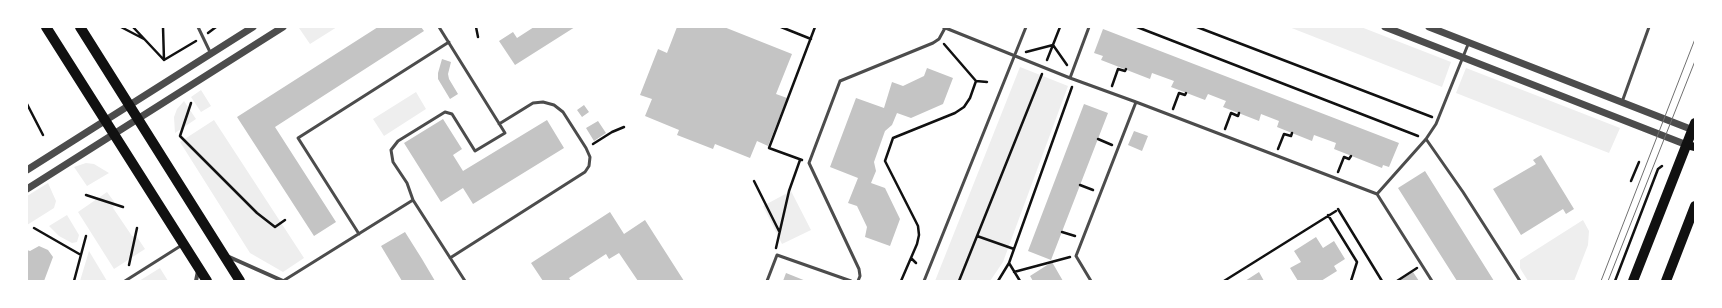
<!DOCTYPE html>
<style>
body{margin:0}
#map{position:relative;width:1722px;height:308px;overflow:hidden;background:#fff;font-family:"Exo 2",sans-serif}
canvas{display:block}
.frame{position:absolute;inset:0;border:28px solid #fff;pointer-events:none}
</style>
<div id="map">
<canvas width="1722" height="308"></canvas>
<div class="frame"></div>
</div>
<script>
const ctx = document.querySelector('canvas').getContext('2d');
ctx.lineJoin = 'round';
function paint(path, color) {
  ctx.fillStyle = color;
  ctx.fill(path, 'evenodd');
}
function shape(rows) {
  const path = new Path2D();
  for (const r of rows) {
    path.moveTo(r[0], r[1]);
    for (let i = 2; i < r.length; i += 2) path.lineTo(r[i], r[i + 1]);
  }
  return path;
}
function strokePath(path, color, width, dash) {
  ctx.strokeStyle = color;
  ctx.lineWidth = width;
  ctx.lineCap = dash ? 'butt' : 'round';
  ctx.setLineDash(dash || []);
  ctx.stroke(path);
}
paint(shape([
 [300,27,337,27,310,44,299,28],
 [1289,27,1361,27,1451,62,1442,87],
 [1020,67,1068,86,1003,262,990,281,935,281],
 [1466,68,1620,128,1609,153,1456,93],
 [201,90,211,106,201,112,191,97],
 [416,92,426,109,384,136,373,119],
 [184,101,196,119,175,133,174,117,177,109],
 [214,120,304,258,283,272,250,253,180,142],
 [86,163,94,164,109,173,87,186,74,167],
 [48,183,56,201,54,208,27,225,27,196],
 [791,191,811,230,782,244,763,206],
 [107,192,115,203,113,208,132,236,137,237,145,249,114,269,78,212],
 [67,215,79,235,77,242,72,243,59,236,49,226],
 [1583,220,1589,231,1588,245,1574,281,1528,281,1520,268,1520,260],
 [89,251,107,281,80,281],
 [160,268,168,281,139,281]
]), '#eee');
paint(shape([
 [378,27,421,27,424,31,275,127,336,222,314,236,237,117],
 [534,27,575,27,515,65,499,41,513,32,517,38],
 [677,27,724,27,792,54,776,94,787,98,768,146,757,141,750,158,715,144,713,149,677,135,679,130,645,116,652,99,640,95,658,49,667,53],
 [1103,29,1399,143,1389,167,1383,165,1382,168,1334,149,1336,143,1314,135,1312,141,1277,127,1279,121,1261,114,1259,121,1223,107,1226,101,1208,94,1205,100,1171,87,1174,81,1152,73,1150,79,1101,60,1103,56,1094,53],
 [442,59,451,62,448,74,449,79,458,94,450,99,438,79,438,73],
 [927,68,953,78,943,104,911,118,897,113,892,125,885,131,874,162,876,171,871,183,885,188,900,219,890,246,865,237,867,227,857,206,848,203,858,178,830,167,856,98,884,108,892,82,903,86,924,76],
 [1084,104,1108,113,1051,260,1028,251],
 [584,105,589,112,582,117,577,110],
 [443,119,462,149,453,155,463,171,547,120,564,148,473,204,463,188,441,202,404,143],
 [598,121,606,133,594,141,586,128],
 [1134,131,1148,136,1142,151,1128,145],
 [1541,155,1574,209,1566,214,1563,209,1521,235,1493,189,1536,164,1533,160],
 [1425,171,1494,281,1457,281,1398,188],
 [610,212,624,234,645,220,684,281,638,281,619,253,609,259,606,254,569,278,571,281,543,281,531,263],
 [405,232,422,259,435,281,402,281,381,246],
 [1316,237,1323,248,1334,241,1345,259,1334,266,1337,271,1321,281,1298,281,1290,268,1301,262,1294,251],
 [39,246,48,250,53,257,44,281,27,281,27,250,30,251],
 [1052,262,1063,281,1033,281,1030,276],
 [1259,272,1264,281,1245,281],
 [1413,272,1419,281,1399,281],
 [786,273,806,281,783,281]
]), '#c4c4c4');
strokePath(shape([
 [121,27,144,39],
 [133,27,164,60],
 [163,27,164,60],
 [476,27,478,37],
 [781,27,811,39],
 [1137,27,1418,136],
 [1197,27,1432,117],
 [208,33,216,27],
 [1026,52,1053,45,1067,65],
 [164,60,196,41],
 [1047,60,1060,27],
 [976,81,987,82],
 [1112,86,1118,69,1125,71,1126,69],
 [191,103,180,136,257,213,275,227,285,220],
 [27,104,43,135],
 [1173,109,1179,93,1185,95,1186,93],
 [1225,129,1231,113,1238,116,1239,113],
 [1098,139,1112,145],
 [593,144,612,132,624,127],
 [1278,149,1284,134,1291,136,1292,133],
 [802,160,769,148,815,27],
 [1338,172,1344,157,1349,159,1351,156],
 [754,181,779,231],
 [1631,181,1639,162],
 [1080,185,1093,190],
 [86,195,123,207],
 [1338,209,1382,281],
 [1328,215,1357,262,1351,281],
 [34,228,81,255],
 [1062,232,1075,236],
 [977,236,1014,249],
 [776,248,789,191,800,160],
 [911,258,916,263],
 [1009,263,1020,281],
 [129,265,137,228],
 [1014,272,1070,257],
 [74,281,86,236],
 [901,281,917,244,919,235,918,226,915,220,885,161,893,138,955,113,964,107,970,98,976,81,944,44],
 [959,281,1042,74],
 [998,281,1009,263,1072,87],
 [1224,281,1336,211],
 [1397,281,1417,268],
 [1615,281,1658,169,1662,166]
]), '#111', 2.5);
strokePath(shape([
 [198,27,211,54],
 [439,27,505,133,475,151,452,114,445,112,398,141,391,150,393,162,407,183,413,200,465,281],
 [943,27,1070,78,1136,102,1377,194,1432,281],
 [1070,78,1089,27],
 [1622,102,1649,27],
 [1426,139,1463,192,1520,281],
 [1377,194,1426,139,1436,124,1469,42],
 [359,234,298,138,449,42],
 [450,258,585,172,589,166,590,157,586,148,563,112,554,105,543,102,533,103,499,124],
 [125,281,182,245],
 [283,281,413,200],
 [767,281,777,255,851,281],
 [858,281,860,276,859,269,809,163,840,81,933,43,939,39,945,28],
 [924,281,1026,27],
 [1091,281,1076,256,1136,102]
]), '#4c4c4c', 3);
strokePath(shape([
 [227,256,283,281],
 [196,281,198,271]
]), '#4c4c4c', 4);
strokePath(shape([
 [1385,27,1687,145],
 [1429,27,1693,130],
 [27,170,253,27],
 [27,189,283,27]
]), '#4c4c4c', 7);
strokePath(shape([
 [1687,145,1695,147]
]), '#111', 8);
strokePath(shape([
 [46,27,207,281],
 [80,27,240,281],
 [1633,281,1695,123],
 [1666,281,1695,206]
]), '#111', 10);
strokePath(shape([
 [1601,281,1695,39],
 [1608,281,1695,61]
]), '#707070', 1);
</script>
